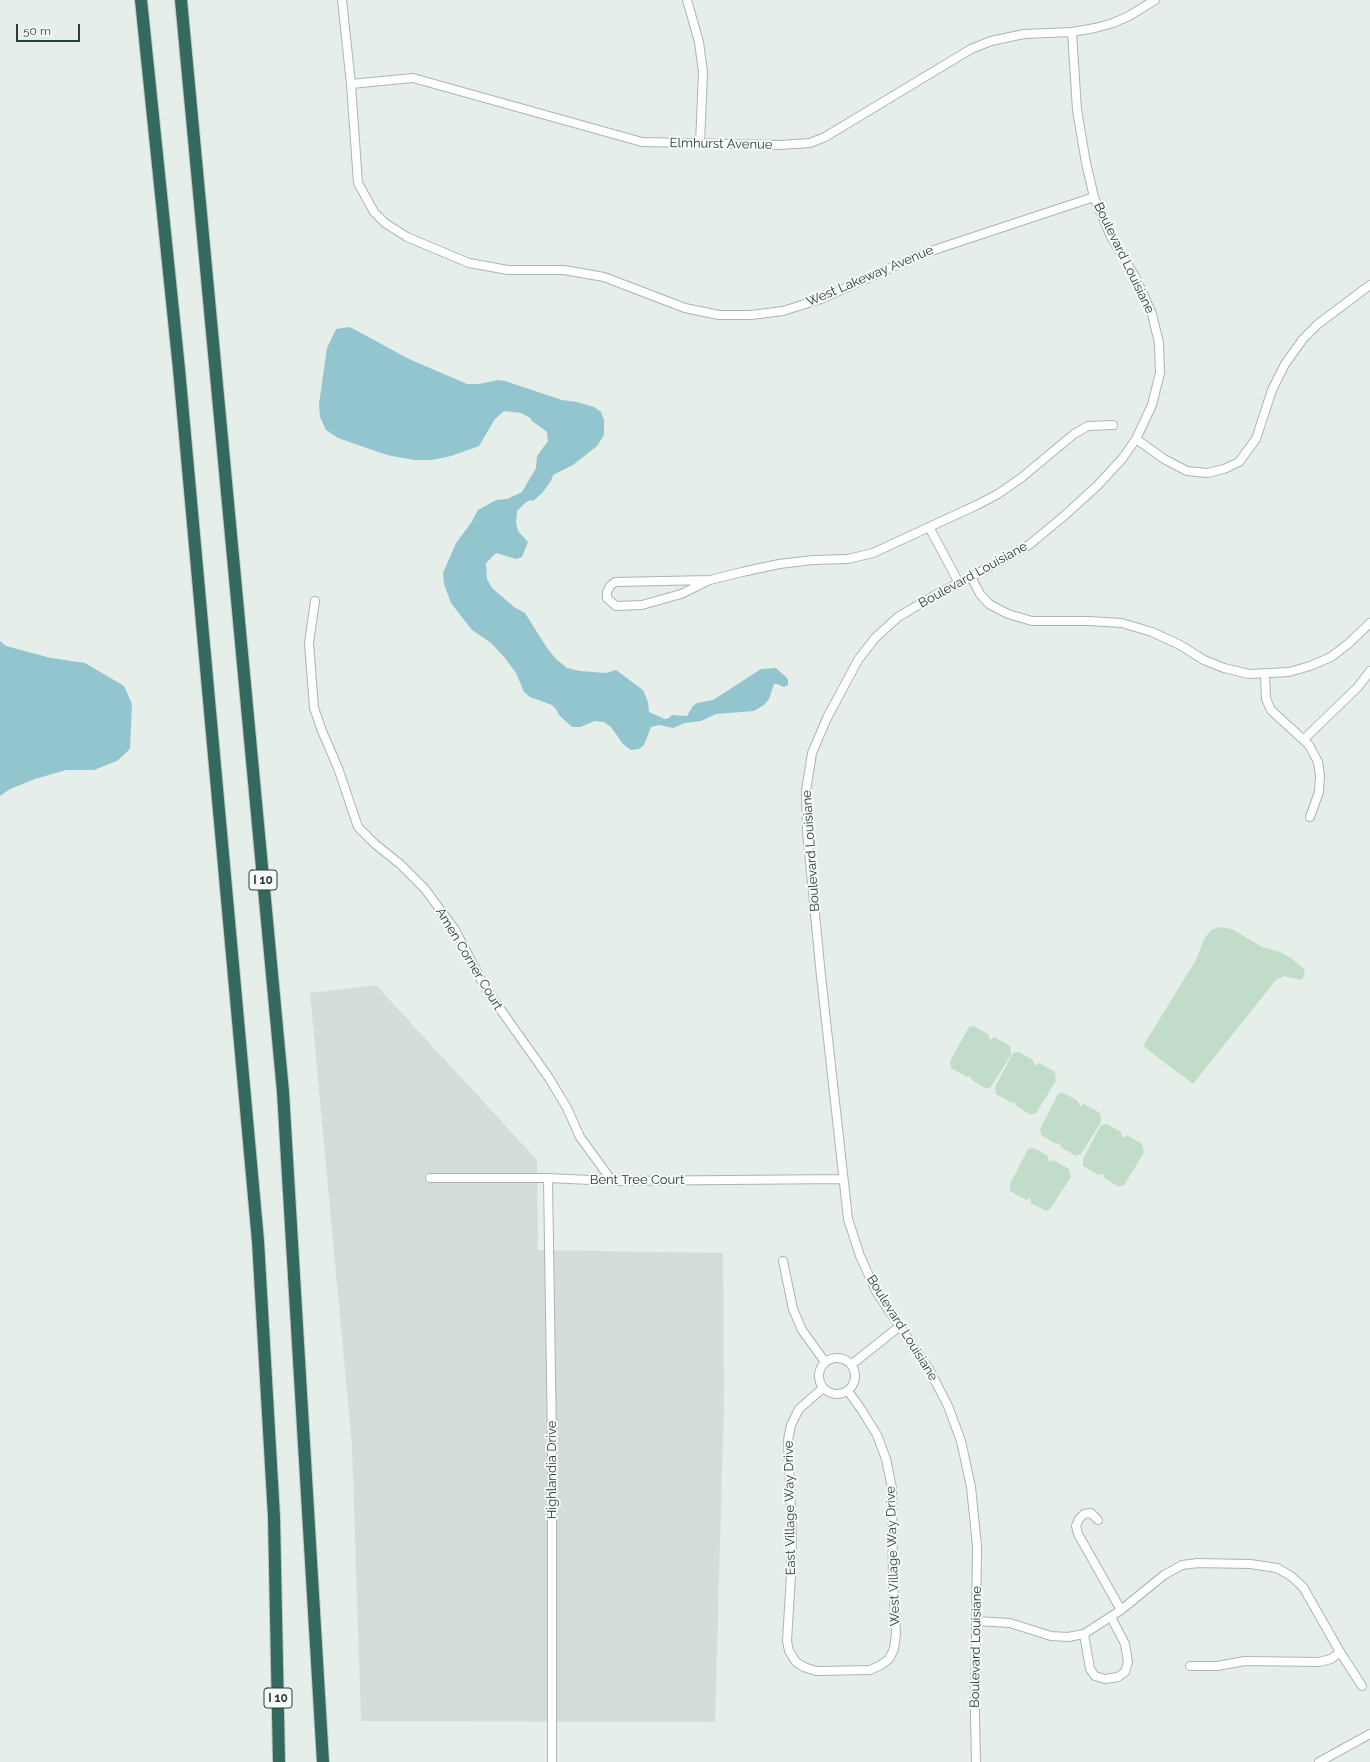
<!DOCTYPE html>
<style>
body{margin:0}
#map{position:relative;width:1370px;height:1762px;overflow:hidden;background:#e6eeea;font-family:Raleway,sans-serif}
canvas{display:block}
.scale{position:absolute;left:16px;top:24px;width:64px;height:18px;box-sizing:border-box;border:2px solid #263f38;border-top:0;padding-left:5px;font-size:12px;line-height:14px;white-space:nowrap;color:#263f38;-webkit-text-stroke:3px #f7faf9;paint-order:stroke}
</style>
<div id="map">
<canvas width="1370" height="1762"></canvas>
<div class="scale">50 m</div>
</div>
<script>
const ctx = document.querySelector('canvas').getContext('2d');
ctx.lineJoin = 'round';
function paint(path, color) {
  ctx.fillStyle = color;
  ctx.fill(path, 'evenodd');
}
function shape(rows) {
  const path = new Path2D();
  for (const r of rows) {
    if (r.length === 3) {
      path.moveTo(r[0] + r[2], r[1]);
      path.arc(r[0], r[1], r[2], 0, 2 * Math.PI);
      continue;
    }
    path.moveTo(r[0], r[1]);
    for (let i = 2; i < r.length; i += 2) path.lineTo(r[i], r[i + 1]);
  }
  return path;
}
function strokePath(path, color, width, dash) {
  ctx.strokeStyle = color;
  ctx.lineWidth = width;
  ctx.lineCap = dash ? 'butt' : 'round';
  ctx.setLineDash(dash || []);
  ctx.stroke(path);
}
function label(font, color, halo, rows, align = 'center') {
  ctx.font = font + ' Raleway,sans-serif';
  ctx.lineWidth = 4;
  ctx.setLineDash([]);
  ctx.textBaseline = 'middle';
  ctx.strokeStyle = halo;
  ctx.fillStyle = color;
  for (const [text, x, y, turn = 0] of rows) {
    ctx.save();
    ctx.translate(x, y);
    ctx.rotate((+turn || 0) * Math.PI / 180);
    ctx.textAlign = isNaN(turn) ? turn : align;
    if (halo) ctx.strokeText(text, 0, 0);
    ctx.fillText(text, 0, 0);
    ctx.restore();
  }
}
paint(shape([
 [376,985,537,1160,538,1250,723,1253,724,1403,715,1722,361,1721,352,1446,310,993]
]), '#d4ded9');
paint(shape([
 [1220,927,1232,929,1262,947,1280,952,1291,958,1303,968,1305,973,1303,978,1301,980,1284,976,1276,980,1193,1084,1143,1046,1196,960,1204,939,1211,930],
 [974,1026,988,1034,990,1040,994,1037,1010,1046,1011,1055,991,1087,986,1089,972,1080,970,1076,967,1077,951,1068,950,1061,969,1027],
 [1019,1052,1033,1060,1035,1066,1039,1063,1055,1072,1056,1081,1036,1113,1031,1115,1016,1106,1015,1102,1012,1103,996,1094,995,1087,1013,1053],
 [1064,1093,1078,1101,1080,1107,1084,1104,1100,1113,1101,1122,1081,1154,1076,1156,1061,1147,1060,1143,1056,1144,1041,1135,1040,1129,1058,1094],
 [1107,1124,1121,1132,1122,1138,1127,1135,1142,1144,1144,1153,1124,1185,1119,1187,1104,1178,1103,1174,1099,1175,1083,1166,1083,1159,1101,1125],
 [1034,1148,1048,1156,1049,1162,1054,1160,1069,1169,1071,1177,1050,1209,1046,1211,1031,1203,1030,1198,1026,1200,1010,1191,1010,1184,1028,1149]
]), '#c1ddc9');
paint(shape([
 [350,327,409,359,467,384,479,384,498,380,505,381,562,400,577,402,594,407,601,412,604,420,604,435,597,446,573,465,553,475,551,481,542,493,533,501,530,500,525,503,517,511,516,523,518,531,528,542,522,557,516,559,496,553,486,563,487,579,492,588,514,607,525,613,547,648,556,659,567,668,580,671,606,673,616,670,643,690,648,702,649,712,665,719,669,718,672,715,687,716,693,706,697,703,713,700,761,669,776,668,786,677,788,680,788,685,784,687,777,684,774,684,769,699,764,705,754,711,716,714,701,721,685,723,673,728,659,725,651,727,644,745,639,749,631,750,623,744,611,727,604,722,595,721,580,727,572,727,559,715,556,709,552,705,530,697,524,692,516,673,505,658,491,643,472,630,451,603,444,584,443,573,456,543,471,523,478,510,496,500,507,499,522,492,536,468,537,456,548,441,547,432,532,421,530,418,521,413,504,411,495,419,479,446,451,456,432,460,414,460,387,455,338,438,326,430,320,417,319,404,327,348,336,329],
 [0,641,6,646,51,658,85,663,124,686,132,704,130,749,117,761,94,770,66,770,35,779,10,789,0,796]
]), '#93c5ce');
const street = shape([
 [342,0,351,84,358,183,374,212,385,223,407,237,469,263,508,270,564,270,604,277,685,308,719,315,751,315,783,311,821,299,922,254,1094,197],
 [687,0,699,42,703,72,700,144],
 [351,84,413,78,642,142,780,145,810,143,825,137,971,49,991,41,1024,34,1072,32,1095,28,1113,23,1129,16,1155,0],
 [1136,439,1164,459,1187,471,1207,473,1224,469,1239,462,1256,439,1272,390,1285,364,1303,339,1318,324,1370,285],
 [929,527,959,583],
 [971,577,980,594,989,604,1008,614,1032,621,1088,621,1122,623,1152,632,1180,645,1204,660,1224,668,1249,674,1289,672,1310,666,1331,657,1348,644,1370,623],
 [710,580,615,582,610,586,607,592,607,598,616,606,642,605,681,594,710,580,742,572,779,564,813,560,848,559,873,553,977,505,998,494,1021,478,1074,434,1088,426,1113,425],
 [315,601,309,643,314,708,322,731,338,768,358,827,375,844,400,864,425,889,455,930,486,989,549,1078,567,1108,580,1137,612,1181],
 [1265,674,1266,699,1271,710,1309,745,1318,762,1320,776,1319,792,1310,817],
 [1304,739,1358,687,1370,671],
 [430,1178,548,1178,612,1181,843,1179],
 [548,1178,552,1442,552,1762],
 [783,1261,793,1309,802,1330,825,1362],
 [837,1376,18],
 [851,1365,900,1326],
 [823,1388,799,1409,791,1425,788,1440,792,1532,791,1575,787,1641,789,1651,796,1662,804,1667,816,1671,870,1670,881,1665,889,1659,894,1649,896,1634,893,1583,892,1488,886,1459,877,1435,861,1409,848,1391],
 [1098,1520,1091,1513,1084,1514,1079,1519,1076,1526,1078,1534,1121,1610],
 [976,1621,1010,1623,1051,1636,1068,1637,1084,1634,1121,1610,1164,1575,1182,1565,1198,1563,1250,1564,1277,1568,1291,1576,1303,1587,1340,1652,1362,1686],
 [1084,1634,1090,1669,1095,1676,1105,1679,1118,1677,1125,1672,1128,1662,1125,1644,1111,1617],
 [1190,1666,1217,1666,1245,1661,1319,1662,1331,1659,1340,1652],
 [976,1762,975,1718,977,1546,971,1487,961,1441,948,1406,930,1371,877,1293,860,1256,848,1219,821,976,807,831,806,791,812,753,827,718,858,660,875,638,898,617,937,594,971,577,1029,545,1064,516,1098,485,1122,459,1136,439,1152,405,1160,373,1159,343,1152,314,1136,278,1111,237,1094,197,1086,163,1077,110,1072,32],
 [1319,1762,1370,1734]
]);
const highway = shape([
 [141,0,179,369,258,1241,274,1517,279,1762],
 [181,0,283,1092,323,1762]
]);
strokePath(street, '#a9b6b1', 10);
strokePath(highway, '#c2c9c7', 14);
strokePath(street, '#fff', 8);
strokePath(highway, '#34695f', 12);
for (const [x, y, w] of [
 [263,880,28],
 [278,1698,28]
]) {
  const box = new Path2D();
  box.roundRect(x - w / 2, y - 10, w, 20, 3);
  ctx.fillStyle = '#f7faf9';
  ctx.fill(box);
  strokePath(box, '#263f38', 1);
}
label('bold 12px', '#263f38', null, [
 ["I 10",263,880],
 ["I 10",278,1698]
]);
label('13px', '#263f38', '#f7faf9', [
 ["Elmhurst Avenue",721,144,1],
 ["Boulevard Louisiane",1124,258,64],
 ["West Lakeway Avenue",870,276,-23],
 ["Boulevard Louisiane",973,575,-29],
 ["Boulevard Louisiane",811,851,-94],
 ["Amen Corner Court",469,959,59],
 ["Bent Tree Court",637,1180],
 ["Boulevard Louisiane",902,1328,58],
 ["Highlandia Drive",552,1470,-90],
 ["East Village Way Drive",790,1508,-91],
 ["West Village Way Drive",893,1556,-92],
 ["Boulevard Louisiane",976,1647,-89]
]);
</script>
